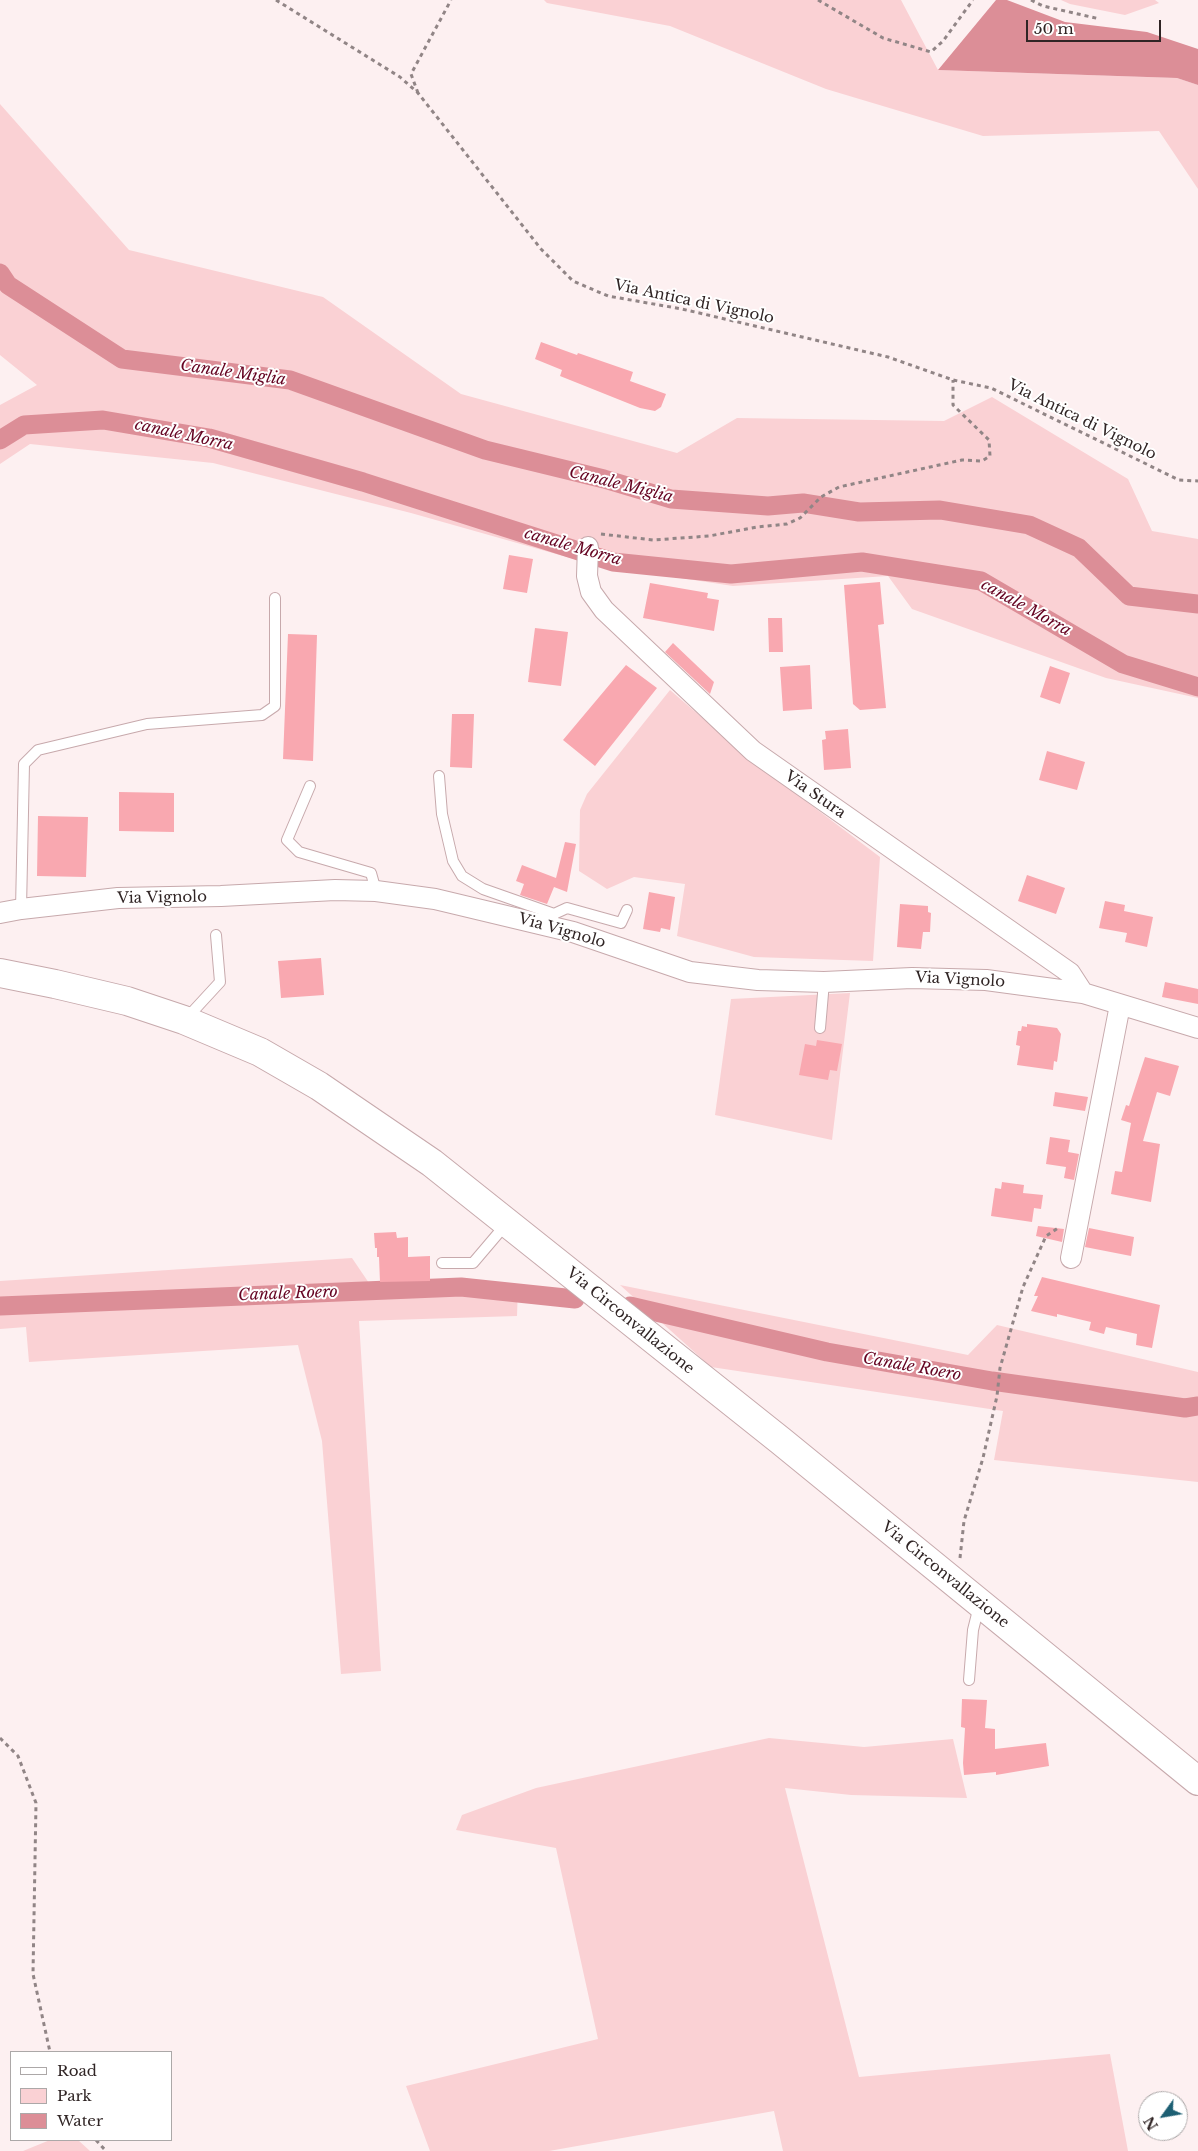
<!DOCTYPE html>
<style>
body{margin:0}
#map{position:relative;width:1198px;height:2151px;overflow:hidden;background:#fdf0f1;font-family:"Libre Baskerville",serif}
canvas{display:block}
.legend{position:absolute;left:10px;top:2051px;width:162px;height:90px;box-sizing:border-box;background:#fff;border:1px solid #aca8a8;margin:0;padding:6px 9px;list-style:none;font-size:15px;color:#302525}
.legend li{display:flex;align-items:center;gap:10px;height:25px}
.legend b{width:25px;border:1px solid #aca8a8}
.north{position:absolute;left:1138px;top:2091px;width:50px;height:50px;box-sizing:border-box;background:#fff;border:1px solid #aca8a8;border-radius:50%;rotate:238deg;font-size:14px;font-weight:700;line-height:20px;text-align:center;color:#302525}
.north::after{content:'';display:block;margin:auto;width:18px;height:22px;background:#1d5f73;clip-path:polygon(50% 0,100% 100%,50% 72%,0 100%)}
.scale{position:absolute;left:1026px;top:20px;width:135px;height:22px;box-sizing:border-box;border:2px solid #302525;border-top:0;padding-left:6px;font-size:15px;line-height:18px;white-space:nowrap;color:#302525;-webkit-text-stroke:4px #fff;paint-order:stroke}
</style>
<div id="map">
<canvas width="1198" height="2151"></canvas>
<ul class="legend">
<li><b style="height:6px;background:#fff"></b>Road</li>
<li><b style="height:14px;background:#fad1d4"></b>Park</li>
<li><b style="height:14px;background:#dc8e97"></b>Water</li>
</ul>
<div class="north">N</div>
<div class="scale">50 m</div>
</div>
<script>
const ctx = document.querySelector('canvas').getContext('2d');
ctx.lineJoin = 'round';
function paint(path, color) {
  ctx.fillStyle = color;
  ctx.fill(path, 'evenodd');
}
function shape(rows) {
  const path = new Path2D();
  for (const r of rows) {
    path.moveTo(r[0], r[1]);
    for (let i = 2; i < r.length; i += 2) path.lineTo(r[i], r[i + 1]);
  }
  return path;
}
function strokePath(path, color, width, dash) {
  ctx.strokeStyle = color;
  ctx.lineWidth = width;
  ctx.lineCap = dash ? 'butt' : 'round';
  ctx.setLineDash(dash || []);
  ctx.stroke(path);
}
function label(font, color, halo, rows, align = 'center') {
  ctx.font = font + ' "Libre Baskerville",serif';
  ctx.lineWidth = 4;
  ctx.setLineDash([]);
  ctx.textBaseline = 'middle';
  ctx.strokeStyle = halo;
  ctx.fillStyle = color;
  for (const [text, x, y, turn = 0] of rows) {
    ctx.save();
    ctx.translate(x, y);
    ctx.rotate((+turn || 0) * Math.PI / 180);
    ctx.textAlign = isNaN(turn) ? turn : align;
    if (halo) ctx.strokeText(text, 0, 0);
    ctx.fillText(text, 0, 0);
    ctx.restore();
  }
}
paint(shape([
 [544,0,901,0,938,70,1177,78,1198,85,1198,189,1159,131,983,136,826,89,670,26,547,3],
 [1061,0,1155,0,1159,3,1125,15,1070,4],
 [0,104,129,250,323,297,461,394,677,453,737,418,944,421,992,397,1128,479,1152,531,1198,539,1198,698,1106,678,912,609,888,576,733,586,595,565,411,513,213,463,30,444,0,464,0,405,37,385,0,355],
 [670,690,750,759,880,857,873,961,754,957,677,936,685,884,634,877,607,889,579,871,580,810,587,794],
 [850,993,832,1140,715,1115,731,999],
 [352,1258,371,1286,441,1284,459,1280,518,1286,517,1316,359,1321,381,1671,341,1674,322,1441,298,1345,29,1362,26,1327,0,1329,0,1281],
 [620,1285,968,1355,997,1325,1198,1372,1198,1482,994,1460,1003,1411,711,1367],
 [769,1738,864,1747,953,1739,967,1798,851,1795,785,1788,859,2077,1110,2054,1128,2151,783,2151,774,2111,549,2151,430,2151,406,2086,598,2039,556,1848,456,1830,462,1815,536,1788],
 [50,2140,78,2140,90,2151,23,2151]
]), '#fad1d4');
paint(shape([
 [996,0,1007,0,1065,22,1147,32,1198,49,1198,85,1177,78,938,70]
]), '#dc8e97');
strokePath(shape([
 [0,273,8,285,122,359,290,380,485,450,604,479,671,499,768,506,803,503,859,512,940,510,1029,525,1079,548,1129,596,1198,604],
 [0,440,24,425,103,420,209,438,363,482,613,562,731,574,862,562,981,581,1123,664,1198,687],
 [0,1306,461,1287,575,1299],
 [630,1306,827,1352,992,1381,1185,1408,1198,1406]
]), '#dc8e97', 19);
paint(shape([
 [541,342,577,355,578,353,633,372,630,381,666,394,661,407,655,411,640,408,560,376,562,370,535,359],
 [509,555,533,559,527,593,503,589],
 [880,582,884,624,878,625,886,708,860,710,853,704,844,585],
 [650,583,708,593,707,598,719,600,714,631,643,618],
 [768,618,782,618,783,652,769,652],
 [535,628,568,632,561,686,528,682],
 [288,634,317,635,313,761,283,759],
 [673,643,714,682,710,694,665,652],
 [626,665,657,688,595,766,563,740],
 [810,665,812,709,783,711,780,667],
 [1050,666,1070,673,1060,704,1040,697],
 [452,714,474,714,472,768,450,767],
 [848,729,851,768,824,770,822,740,826,739,825,731],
 [1047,751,1085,762,1077,790,1039,780],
 [119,792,174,793,174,832,119,831],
 [38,816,88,817,86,877,37,876],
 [565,842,576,844,567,892,554,887,547,904,520,895,524,884,516,881,522,865,556,878],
 [1027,875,1065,888,1056,914,1018,901],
 [649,892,675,897,670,930,661,928,660,932,643,929],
 [1105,901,1125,905,1124,911,1153,917,1147,947,1125,942,1127,933,1099,928],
 [900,904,928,906,928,912,931,913,930,932,923,932,921,949,897,947],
 [321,958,324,995,281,998,278,961],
 [1165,982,1198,989,1198,1004,1162,997],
 [1027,1024,1057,1028,1061,1034,1057,1062,1054,1061,1053,1070,1017,1065,1020,1046,1016,1045,1018,1031,1021,1031,1022,1026,1027,1027],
 [817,1040,842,1044,837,1071,830,1070,828,1080,799,1075,805,1044,816,1046],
 [1145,1057,1179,1066,1170,1096,1157,1092,1143,1141,1160,1144,1151,1202,1111,1194,1115,1171,1122,1172,1131,1123,1121,1120,1126,1105,1129,1106],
 [1055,1092,1088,1097,1085,1111,1053,1106],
 [1050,1137,1070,1140,1068,1152,1079,1154,1074,1180,1064,1178,1066,1167,1046,1164],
 [1002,1182,1024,1185,1023,1193,1043,1195,1041,1209,1034,1208,1032,1222,991,1216,995,1188,1001,1189],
 [1038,1226,1064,1229,1062,1242,1036,1236],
 [1089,1228,1134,1237,1131,1256,1085,1247],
 [396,1232,397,1238,408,1237,408,1257,430,1256,430,1281,380,1282,379,1257,377,1257,377,1248,375,1248,374,1233],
 [1042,1277,1160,1305,1152,1348,1136,1345,1137,1334,1106,1327,1104,1334,1089,1330,1091,1322,1057,1314,1057,1317,1031,1311,1038,1296,1034,1296],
 [962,1699,987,1700,985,1728,995,1729,995,1749,1046,1743,1049,1766,996,1775,996,1772,964,1775,963,1763,965,1728,961,1727]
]), '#f9a8b0');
const lane = shape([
 [439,776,442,814,453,861,462,876,483,889,554,914],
 [310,786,287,840,299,852,371,873,376,891],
 [21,909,24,764,38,750,147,724,262,715,275,706,275,598],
 [552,921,554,914,567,908,621,923,627,910],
 [185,1020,220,982,216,935],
 [820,1028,824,982],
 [442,1263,473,1263,507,1223],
 [969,1680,973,1630,977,1614,982,1606]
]);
const street = shape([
 [588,547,587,576,591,592,604,610,753,751,1070,973,1083,993],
 [0,913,21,909,118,898,221,896,335,890,376,891,435,899,573,932,690,972,758,980,824,982,912,978,986,980,1083,993,1198,1028],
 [1071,1258,1120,1005]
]);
const secondary = shape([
 [0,973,55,984,127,1001,184,1020,260,1052,319,1086,432,1163,781,1441,1198,1781]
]);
strokePath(lane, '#c7a9ac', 12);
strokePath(street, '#c7a9ac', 22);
strokePath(secondary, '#c7a9ac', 30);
strokePath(shape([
 [276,0,400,77,418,93,541,249,573,281,608,296,682,309,888,357,953,380,991,388,1179,480,1198,481],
 [818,0,883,38,931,52,943,41,973,0],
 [1031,0,1043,6,1100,19],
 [418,93,411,74,451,0],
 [601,534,653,540,709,536,757,527,787,524,800,518,821,497,839,487,962,460,982,461,990,456,989,440,953,405,953,380],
 [960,1558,964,1521,983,1458,997,1396,1000,1368,1023,1287,1046,1236,1058,1228],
 [0,1738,18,1756,36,1803,33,1974,50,2052],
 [96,2140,106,2151]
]), '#918586', 3, [4, 4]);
strokePath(lane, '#fff', 10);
strokePath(street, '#fff', 20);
strokePath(secondary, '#fff', 28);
label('15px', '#302525', '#fff', [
 ["Via Antica di Vignolo",694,302,12],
 ["Via Antica di Vignolo",1082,420,26],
 ["Via Stura",815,795,35],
 ["Via Vignolo",162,898,-1],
 ["Via Vignolo",562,931,16],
 ["Via Vignolo",960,980,3],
 ["Via Circonvallazione",630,1321,39],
 ["Via Circonvallazione",945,1575,39]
]);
label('italic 16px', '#650422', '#fff', [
 ["Canale Miglia",233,373,8],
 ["canale Morra",184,435,12],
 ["Canale Miglia",621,485,14],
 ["canale Morra",573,547,16],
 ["canale Morra",1026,608,29],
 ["Canale Roero",288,1294,-2],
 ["Canale Roero",912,1367,10]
]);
</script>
